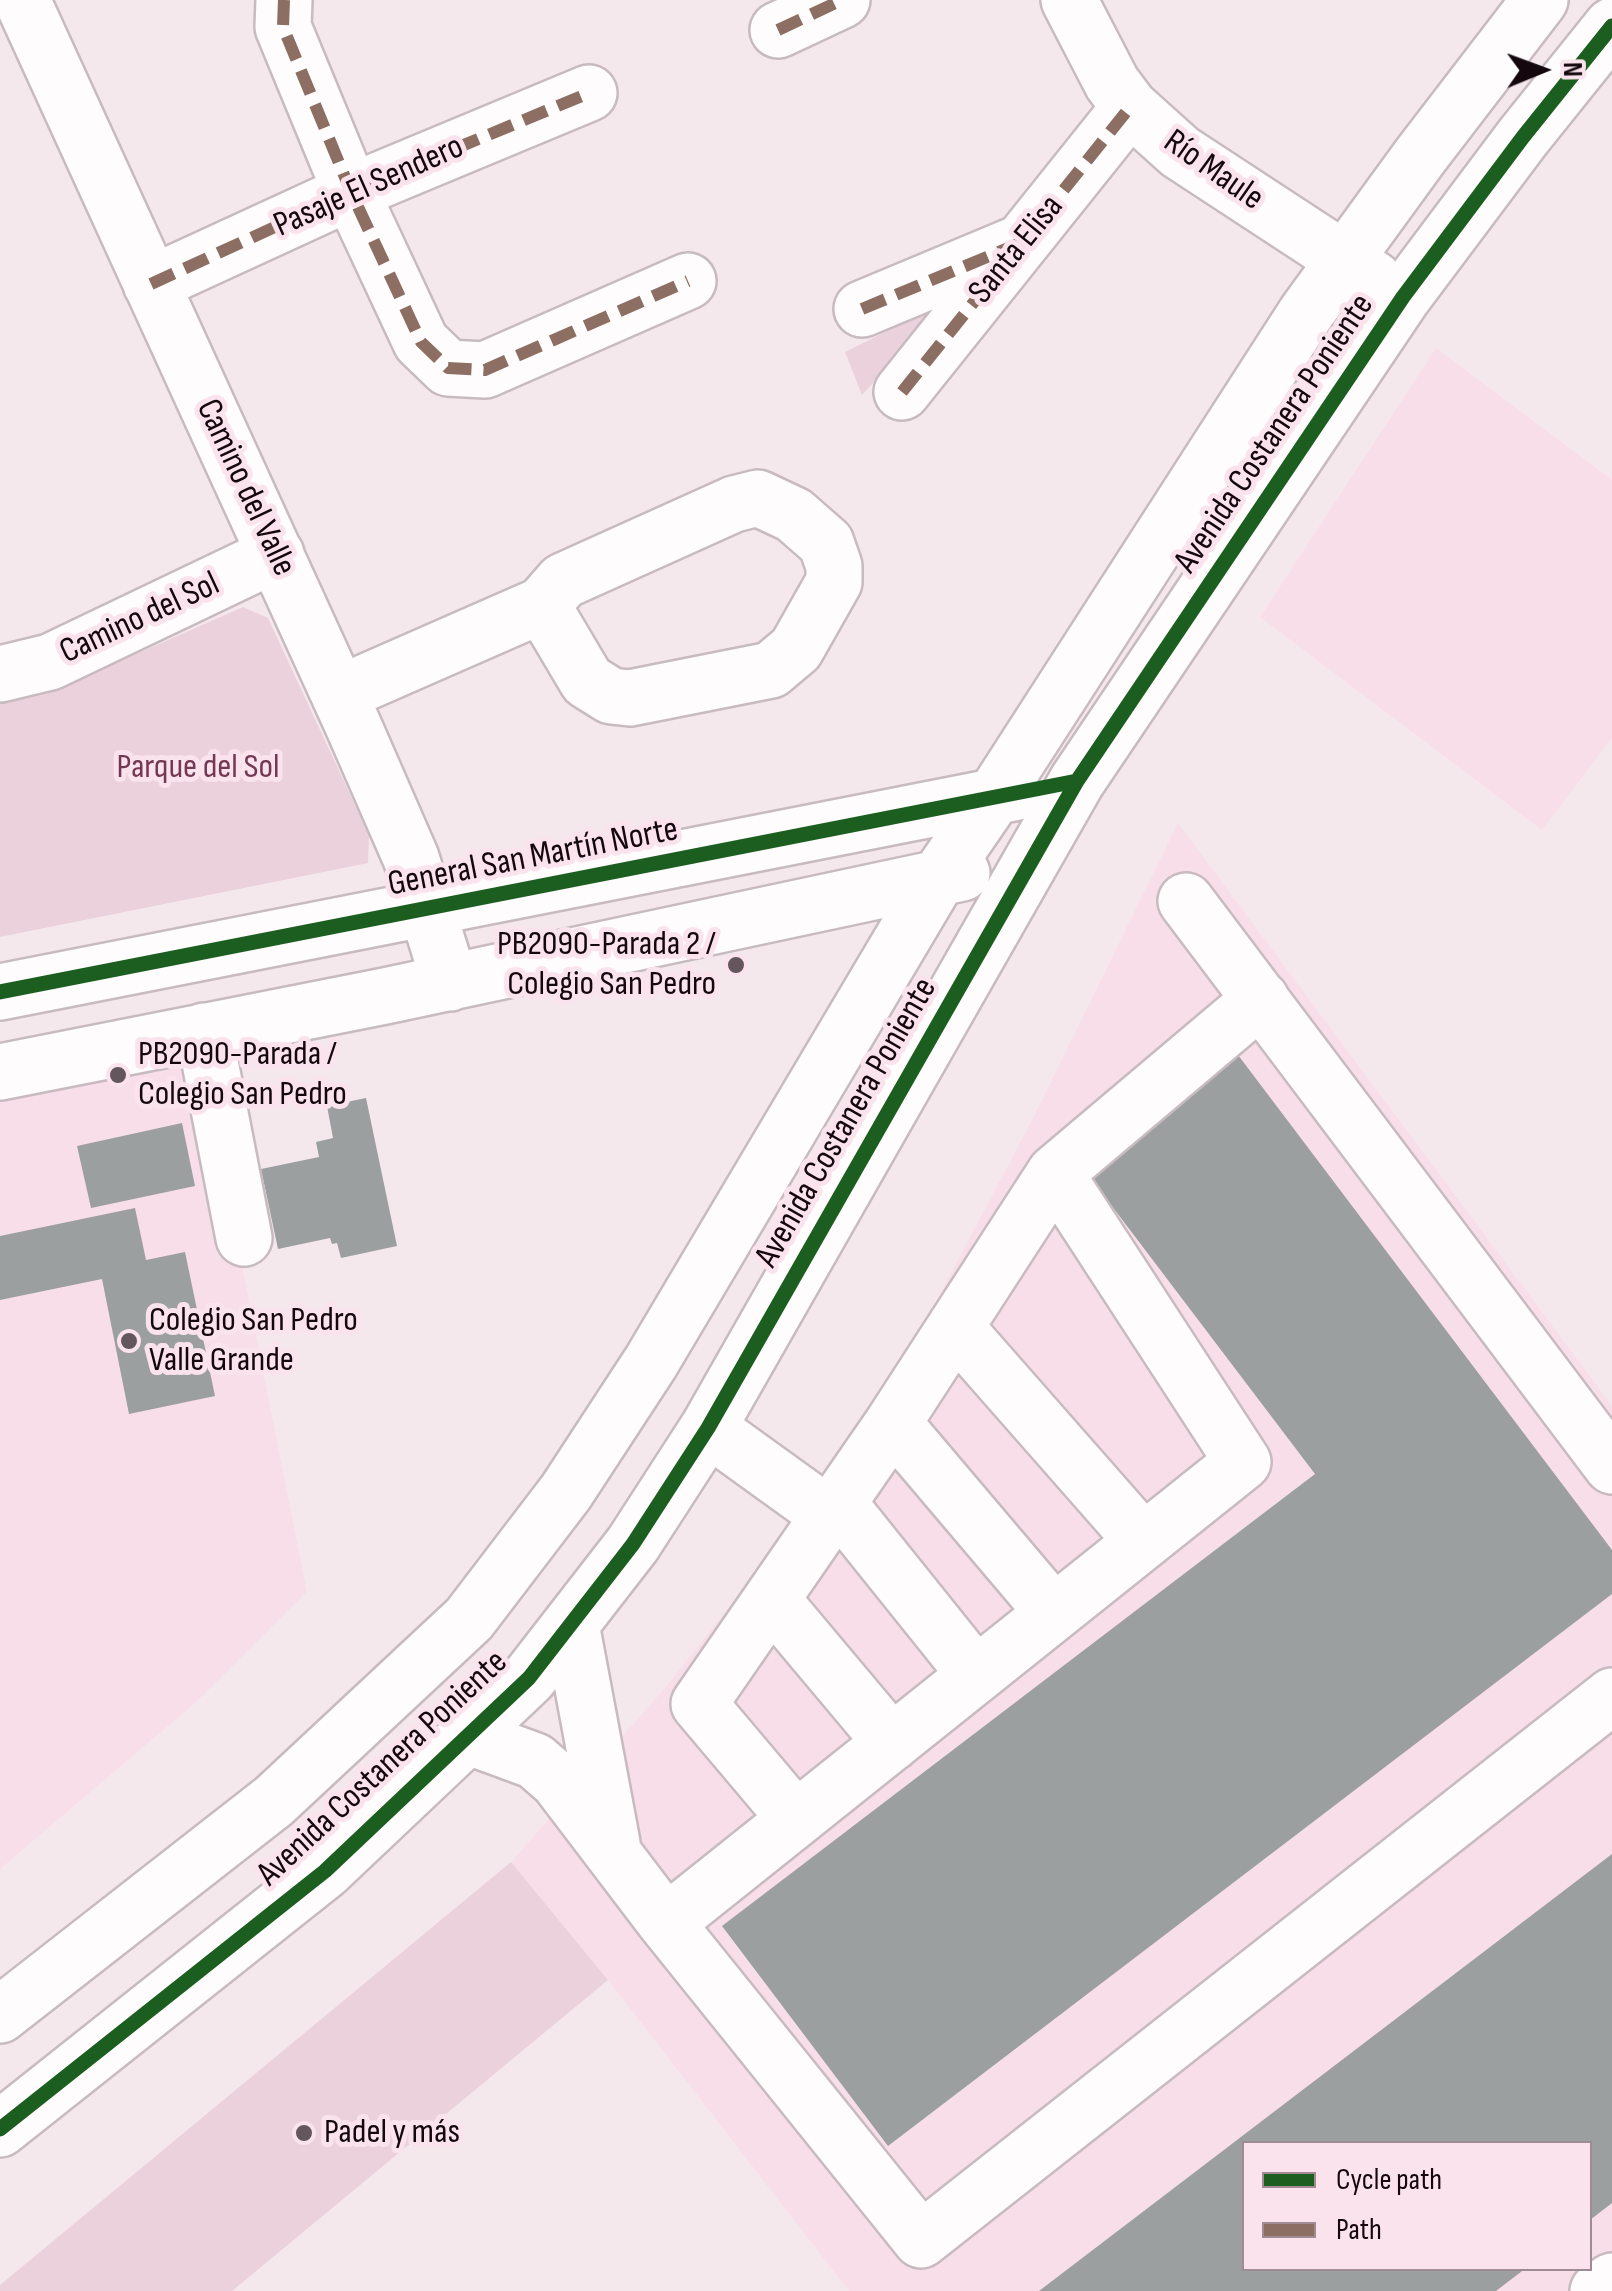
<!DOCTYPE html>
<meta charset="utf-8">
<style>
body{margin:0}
#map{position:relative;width:1612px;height:2291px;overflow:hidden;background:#f5e8ed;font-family:"Sofia Sans Condensed",sans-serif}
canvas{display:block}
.legend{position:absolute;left:1242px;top:2141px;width:350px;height:130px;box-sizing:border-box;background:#fae3ec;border:2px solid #9e8b93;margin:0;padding:12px 18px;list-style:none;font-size:30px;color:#14080e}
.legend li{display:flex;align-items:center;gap:20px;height:50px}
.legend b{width:50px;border:2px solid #9e8b93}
.north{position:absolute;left:1492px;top:20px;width:100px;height:100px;-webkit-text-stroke:8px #fae3ec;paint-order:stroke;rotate:89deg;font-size:28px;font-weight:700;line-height:40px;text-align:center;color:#14080e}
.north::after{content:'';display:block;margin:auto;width:35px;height:45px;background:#14080e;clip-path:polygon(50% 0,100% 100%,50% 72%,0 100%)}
</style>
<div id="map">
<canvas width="1612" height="2291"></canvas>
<ul class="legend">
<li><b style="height:12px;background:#1b5e20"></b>Cycle path</li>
<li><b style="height:12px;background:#8d6e63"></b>Path</li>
</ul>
<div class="north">N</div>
</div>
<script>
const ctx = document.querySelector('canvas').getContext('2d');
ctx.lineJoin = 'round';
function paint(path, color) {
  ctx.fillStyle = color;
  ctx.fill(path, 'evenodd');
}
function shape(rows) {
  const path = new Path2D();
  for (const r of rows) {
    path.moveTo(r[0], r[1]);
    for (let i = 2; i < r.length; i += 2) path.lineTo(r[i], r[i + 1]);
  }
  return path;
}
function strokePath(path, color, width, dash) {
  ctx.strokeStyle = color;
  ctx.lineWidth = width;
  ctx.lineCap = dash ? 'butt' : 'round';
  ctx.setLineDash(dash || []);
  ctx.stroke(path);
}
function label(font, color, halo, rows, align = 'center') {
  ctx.font = font + ' "Sofia Sans Condensed",sans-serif';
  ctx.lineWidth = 10;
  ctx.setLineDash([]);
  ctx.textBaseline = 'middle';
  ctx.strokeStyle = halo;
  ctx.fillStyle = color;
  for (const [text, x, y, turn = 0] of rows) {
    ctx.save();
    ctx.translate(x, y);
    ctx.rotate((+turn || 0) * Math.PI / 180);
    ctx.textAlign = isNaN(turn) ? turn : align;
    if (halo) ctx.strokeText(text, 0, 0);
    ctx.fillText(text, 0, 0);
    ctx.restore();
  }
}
paint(shape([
 [1436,348,1612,480,1612,738,1542,830,1260,617],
 [1178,823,1612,1406,1612,2291,849,2291,608,1980,511,1862,665,1688,779,1544,921,1330,1032,1120],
 [1244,2144,1590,2144,1590,2268,1244,2268],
 [199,1049,307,1592,196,1702,0,1869,0,1090]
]), '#f8dee9');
paint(shape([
 [949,300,862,395,845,352],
 [243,607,268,618,369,835,368,863,0,937,0,704,43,695],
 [511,1862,608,1980,232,2291,0,2291,0,2285]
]), '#ebd1dc');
paint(shape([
 [1235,1051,1612,1550,1612,1594,888,2146,722,1926,1315,1474,1083,1168],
 [366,1098,397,1246,341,1258,337,1243,332,1244,330,1238,278,1249,261,1169,319,1157,316,1142,333,1138,327,1106],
 [182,1123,195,1186,91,1208,77,1146],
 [135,1208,146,1260,185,1252,215,1396,129,1414,102,1279,0,1300,0,1236],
 [1612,1854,1612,2203,1590,2220,1590,2144,1244,2144,1244,2268,1526,2268,1496,2291,1039,2291]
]), '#9c9fa0');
const minor = shape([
 [22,0,353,725,411,858,450,983],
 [284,0,283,27,351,192,421,342,448,368,485,370,688,281],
 [1069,0,1112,83,1130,107,1180,152,1374,279],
 [778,30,842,0],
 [151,284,351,192,589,93],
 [862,309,1020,243],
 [902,392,1130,107],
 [0,674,50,662,276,554],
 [339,694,542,605,563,581,734,504,758,498,794,515,826,543,834,566,834,582,796,649,771,670,630,698,611,696,587,681,542,605],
 [1186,901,1612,1466],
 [0,992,1013,793],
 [204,1031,244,1238],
 [0,1072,385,996,962,873],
 [955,1327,1143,1541],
 [893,1423,1054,1613],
 [708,1428,830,1516],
 [838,1503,976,1675],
 [772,1600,892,1743],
 [571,1624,612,1843],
 [467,1736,535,1761,558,1781,666,1923,921,2240,1612,1696],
 [796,1819,699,1704,893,1423,1055,1173,1261,999],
 [666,1923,1243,1462,1055,1173],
 [0,2015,274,1801,469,1619,566,1492,651,1362,939,877,994,797,1306,313,1421,155,1540,0],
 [0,2129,325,1871,529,1678,633,1544,708,1428,1077,781,1403,297,1523,137,1612,26],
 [1598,2291,1612,2281]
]);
strokePath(minor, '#c8bbc0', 60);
strokePath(minor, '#fefcfc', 55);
strokePath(shape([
 [284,0,283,27,351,192,421,342,448,368,485,370,688,281],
 [778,30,842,0],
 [151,284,351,192,589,93],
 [862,309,1023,242],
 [902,392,1130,107]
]), '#8d6e63', 12, [25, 12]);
strokePath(shape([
 [0,992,1077,781],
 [0,2129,325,1871,529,1678,633,1544,708,1428,1077,781,1403,297,1523,137,1612,26]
]), '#1b5e20', 15);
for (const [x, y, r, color] of [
 [736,965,10,"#63565c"],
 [118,1075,10,"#63565c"],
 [129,1341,10,"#63565c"],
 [304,2133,10,"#63565c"]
]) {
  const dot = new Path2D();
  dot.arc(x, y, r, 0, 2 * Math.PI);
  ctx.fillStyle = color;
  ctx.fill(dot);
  strokePath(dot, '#fae3ec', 4);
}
label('35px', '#14080e', '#fae3ec', [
 ["Río Maule",1213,171,35],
 ["Pasaje El Sendero",369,187,-24],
 ["Santa Elisa",1017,250,-51],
 ["Avenida Costanera Poniente",1275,434,-56],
 ["Camino del Valle",245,488,65],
 ["Camino del Sol",140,619,-25],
 ["General San Martín Norte",533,858,-11],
 ["Avenida Costanera Poniente",847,1123,-60],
 ["Avenida Costanera Poniente",383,1769,-43]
]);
label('35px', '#723854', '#fae3ec', [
 ["Parque del Sol",198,768]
]);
label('35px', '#14080e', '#fae3ec', [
 ["PB2090-Parada 2 /",716,945,"right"],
 ["Colegio San Pedro",716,985,"right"],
 ["PB2090-Parada /",138,1055],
 ["Colegio San Pedro",138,1095],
 ["Colegio San Pedro",149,1321],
 ["Valle Grande",149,1361],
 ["Padel y más",324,2133]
], 'left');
</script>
